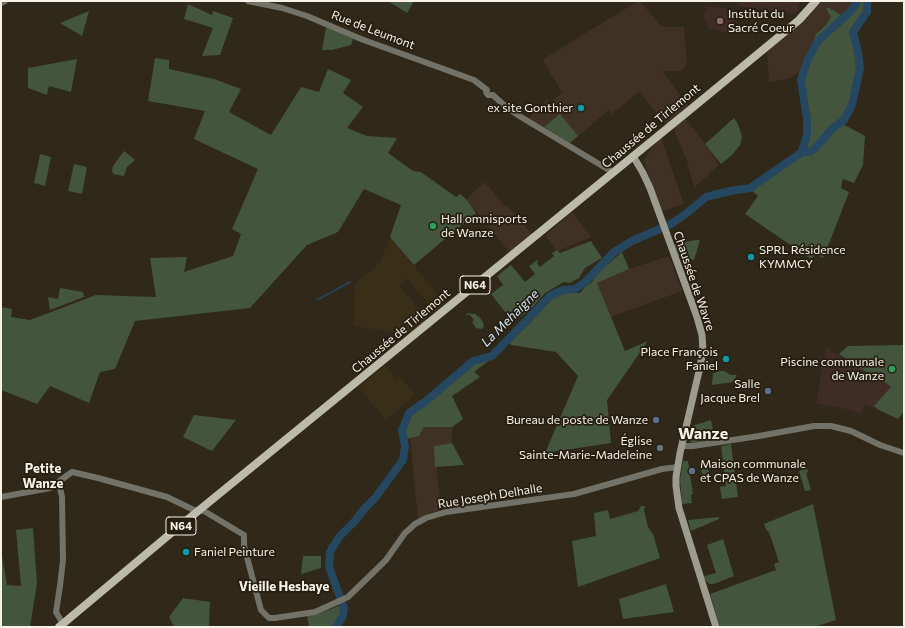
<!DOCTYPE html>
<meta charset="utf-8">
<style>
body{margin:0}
#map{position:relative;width:905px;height:628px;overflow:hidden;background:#302819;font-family:Commissioner,sans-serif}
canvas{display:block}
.frame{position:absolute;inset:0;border:2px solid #f7f2e8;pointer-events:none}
</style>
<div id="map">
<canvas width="905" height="628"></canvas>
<div class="frame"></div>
</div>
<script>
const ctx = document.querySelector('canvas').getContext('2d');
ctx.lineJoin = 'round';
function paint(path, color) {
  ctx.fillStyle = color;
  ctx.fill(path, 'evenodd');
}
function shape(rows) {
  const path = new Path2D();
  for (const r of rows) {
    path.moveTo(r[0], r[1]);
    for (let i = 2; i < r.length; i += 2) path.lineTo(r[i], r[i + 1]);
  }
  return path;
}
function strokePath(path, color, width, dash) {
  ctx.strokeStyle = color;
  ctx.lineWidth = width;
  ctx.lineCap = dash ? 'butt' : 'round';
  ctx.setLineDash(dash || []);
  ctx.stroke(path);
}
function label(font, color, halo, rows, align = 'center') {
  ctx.font = font + ' Commissioner,sans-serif';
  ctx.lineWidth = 3.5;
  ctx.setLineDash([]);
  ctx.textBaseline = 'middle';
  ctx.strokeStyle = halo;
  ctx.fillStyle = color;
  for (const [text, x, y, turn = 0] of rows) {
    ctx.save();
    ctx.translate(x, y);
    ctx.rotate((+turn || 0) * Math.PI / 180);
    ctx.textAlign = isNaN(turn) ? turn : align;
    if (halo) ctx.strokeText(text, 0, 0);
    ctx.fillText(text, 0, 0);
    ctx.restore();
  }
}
paint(shape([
 [638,1,640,1,662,27,684,27,687,62,682,71,662,71,688,106,680,112,705,144,719,165,694,188,687,161,676,135,673,129,666,124,639,92,612,114,609,110,570,143,529,118,547,99,550,103,562,92,543,61,545,58],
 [821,1,858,1,850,12,844,17,828,7,826,9,831,17,826,25,816,34,801,74,798,73,788,79,769,82,767,51,807,16],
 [661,138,684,204,661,212,644,160,649,151],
 [485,182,505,206,507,205,532,234,510,253,466,199],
 [572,212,592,237,557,251,545,236],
 [669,256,682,291,611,317,597,283,629,269],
 [424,427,452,427,452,443,434,446,441,509,418,519,410,438,419,436]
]), '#3f3124');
paint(shape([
 [390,237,446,304,436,313,407,278,399,285,428,320,409,335,354,326,354,307,355,284,380,262],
 [385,365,397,379,400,376,415,395,386,420,358,387]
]), '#392e18');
paint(shape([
 [740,1,799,1,798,10,795,14,738,6],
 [706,6,735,10,733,31,728,33,708,29,703,13,705,13],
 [826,347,863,370,880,378,891,387,874,406,879,410,865,405,861,414,846,409,816,404]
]), '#3e2c25');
paint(shape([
 [388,1,414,1,407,13],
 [858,1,867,1,867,12,853,32,857,36,862,68,853,108,843,124,865,136,863,165,854,183,843,179,841,188,849,192,832,236,823,258,816,254,811,259,745,214,758,196,751,190,752,183,798,151,805,134,804,118,800,97,799,83,816,34,826,25,831,17,826,9,828,7,844,17,850,12],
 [188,4,212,15,213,11,233,18,220,55,202,56,213,28,184,19],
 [89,11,82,36,60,23],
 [326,27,353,39,351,45,332,50,322,50],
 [155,58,169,60,169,69,214,79,241,89,229,112,271,135,301,87,319,92,328,69,351,80,343,93,363,107,347,128,367,136,397,138,388,153,413,171,421,172,456,197,460,194,466,199,476,213,414,265,390,237,401,205,364,189,338,232,307,245,250,308,135,321,115,369,100,372,89,403,50,386,37,404,1,390,1,307,12,309,11,317,30,320,96,295,156,297,150,258,187,257,184,272,233,256,241,234,232,229,258,169,194,139,205,111,148,101],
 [77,59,71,92,49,86,47,95,28,88,28,68],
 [560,114,578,136,570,143,544,127],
 [734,118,738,124,742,137,740,145,732,155,721,164,705,144],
 [124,151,135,160,127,167,124,176,113,174,112,170,113,166],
 [40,154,51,157,45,186,34,183],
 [74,164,87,167,82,194,68,191],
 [696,240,700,240,694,260,678,256,674,244],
 [591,241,602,258,585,268,579,278,570,283,564,282,545,293,530,310,513,322,491,294,503,285,497,276,511,265,525,282,535,274,529,266,537,260,538,261,537,263,540,267,554,256,552,253,557,250,560,253],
 [622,252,629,269,597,283,625,351,648,341,607,400,611,443,545,453,578,376,556,352,511,345,509,342,531,322,552,298,562,293,580,293,585,287,592,282,596,274,600,269,608,264],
 [60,288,83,292,84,297,50,310,48,297,58,299],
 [468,313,475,314,480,318,483,322,484,327,481,329,476,328,472,322,474,320,469,314,467,316,466,314],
 [904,345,904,411,898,419,879,410,874,406,891,387,880,378,863,370,839,354,848,346],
 [491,359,474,372,480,377,452,396,463,419,452,427,424,427,419,436,406,439,404,430,412,414,474,363],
 [720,371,724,371,731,375,737,375,733,382,712,385,713,373],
 [194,415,236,420,212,451,183,437],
 [711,420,715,440,691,443,688,438,692,426],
 [452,443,464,465,435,467,434,446],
 [731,444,738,497,722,499,720,487,726,486,721,446],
 [683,461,688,461,693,494,691,495,692,503,682,504,680,479],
 [707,462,709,473,702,475,700,463],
 [807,468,808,472,806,473,811,490,805,491,799,471],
 [813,504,836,620,814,627,720,627,710,594,776,570,774,564,779,562,769,532,766,530,764,524],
 [641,506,645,506,644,510,648,527,653,534,660,558,578,587,572,541,596,536,594,513,608,510,610,519,638,511],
 [719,517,719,519,691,531,688,520],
 [33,528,37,583,30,627,1,627,1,550,7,585,21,586,16,530],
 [723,539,734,576,714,584,709,584,705,580,704,576,716,573,707,545],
 [303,556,321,556,321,568,301,574],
 [666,584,674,612,623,619,619,599],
 [183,598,210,602,209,627,174,627,169,617],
 [341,605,341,616,333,625,328,627,309,627,307,616,318,614]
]), '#43553c');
strokePath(shape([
 [317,300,350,282],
 [328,545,333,547]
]), '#25475f', 1.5);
strokePath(shape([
 [802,152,810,152,815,148,833,128,844,120,852,105,860,68,858,52,853,32,867,12,867,1],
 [336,627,343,616,344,608,329,567,330,552,339,537,354,522,365,508,375,498,403,460,405,446,402,430,409,413,426,401,473,361,492,356,550,296,563,290,575,289,584,283,614,252,632,241,671,224,687,213,706,197,730,191,750,188,802,152,807,134,807,120,801,80,808,59,818,41,850,12,858,1]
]), '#25475f', 8);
strokePath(shape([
 [248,1,282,8,307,16,361,39,474,80,487,90,486,92,488,95,493,95,506,107,521,117,609,170,612,174],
 [1,3,5,1],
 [682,446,693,446,759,436,814,426,831,426,851,431,880,445,904,453],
 [59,483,62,497,63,560,60,586,56,612,63,624],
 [1,497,50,488,72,472,98,478,167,497,194,510,204,511,244,535,244,546,261,610,269,618,275,618,315,612,348,597,386,560,405,533,415,524,426,518,446,512,574,494,662,469,678,467]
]), '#727269', 6);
strokePath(shape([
 [633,156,643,173,650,188,697,317,702,335,703,351,700,367,680,453,676,477,676,486,679,508,716,627]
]), '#9c9b8e', 7);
strokePath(shape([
 [59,627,176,529,691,109,799,20,816,1]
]), '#bcbbaa', 8);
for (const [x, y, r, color] of [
 [720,21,4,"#8d6e63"],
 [581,108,4,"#0f9aa8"],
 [433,226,4,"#2e9e5b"],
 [751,257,4,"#0f9aa8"],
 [726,359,4,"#0f9aa8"],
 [892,369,4,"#2e9e5b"],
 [768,391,4,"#5c6f8a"],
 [656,420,4,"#5c6f8a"],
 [660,448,4,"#6b7280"],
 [692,471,4,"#5c6f8a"],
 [186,552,4,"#0f9aa8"]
]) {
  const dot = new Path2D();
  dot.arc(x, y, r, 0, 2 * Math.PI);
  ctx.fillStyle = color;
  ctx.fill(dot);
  strokePath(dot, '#261e0f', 1.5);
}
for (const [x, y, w] of [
 [475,285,30],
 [181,526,30]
]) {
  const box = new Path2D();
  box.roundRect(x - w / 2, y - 9, w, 18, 3);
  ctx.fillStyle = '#261e0f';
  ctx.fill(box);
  strokePath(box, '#f7f2e8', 1);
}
label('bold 11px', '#f7f2e8', null, [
 ["N64",475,285],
 ["N64",181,526]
]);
label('12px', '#f7f2e8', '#261e0f', [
 ["Institut du",728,14,"left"],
 ["Sacré Coeur",728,28,"left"],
 ["ex site Gonthier",573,108],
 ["Hall omnisports",441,219,"left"],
 ["de Wanze",441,233,"left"],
 ["SPRL Résidence",759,250,"left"],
 ["KYMMCY",759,264,"left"],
 ["Place François",718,352],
 ["Faniel",718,366],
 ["Piscine communale",884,362],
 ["de Wanze",884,376],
 ["Salle",760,384],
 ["Jacque Brel",760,398],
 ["Bureau de poste de Wanze",648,420],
 ["Église",652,441],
 ["Sainte-Marie-Madeleine",652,455],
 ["Maison communale",700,464,"left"],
 ["et CPAS de Wanze",700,478,"left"],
 ["Faniel Peinture",194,552,"left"]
], 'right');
label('12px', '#f7f2e8', '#261e0f', [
 ["Rue de Leumont",373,30,21],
 ["Chaussée de Tirlemont",651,126,-40],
 ["Chaussée de Wavre",694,281,71],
 ["Chaussée de Tirlemont",401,331,-40],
 ["Rue Joseph Delhalle",490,496,-9]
]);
label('italic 13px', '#cee6f7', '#261e0f', [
 ["La Mehaigne",510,318,-45]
]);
label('bold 13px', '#f7f2e8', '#261e0f', [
 ["Petite",43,469],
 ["Wanze",43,484],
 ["Vieille Hesbaye",284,587]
]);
label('bold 16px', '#f7f2e8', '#261e0f', [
 ["Wanze",703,434]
]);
</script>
